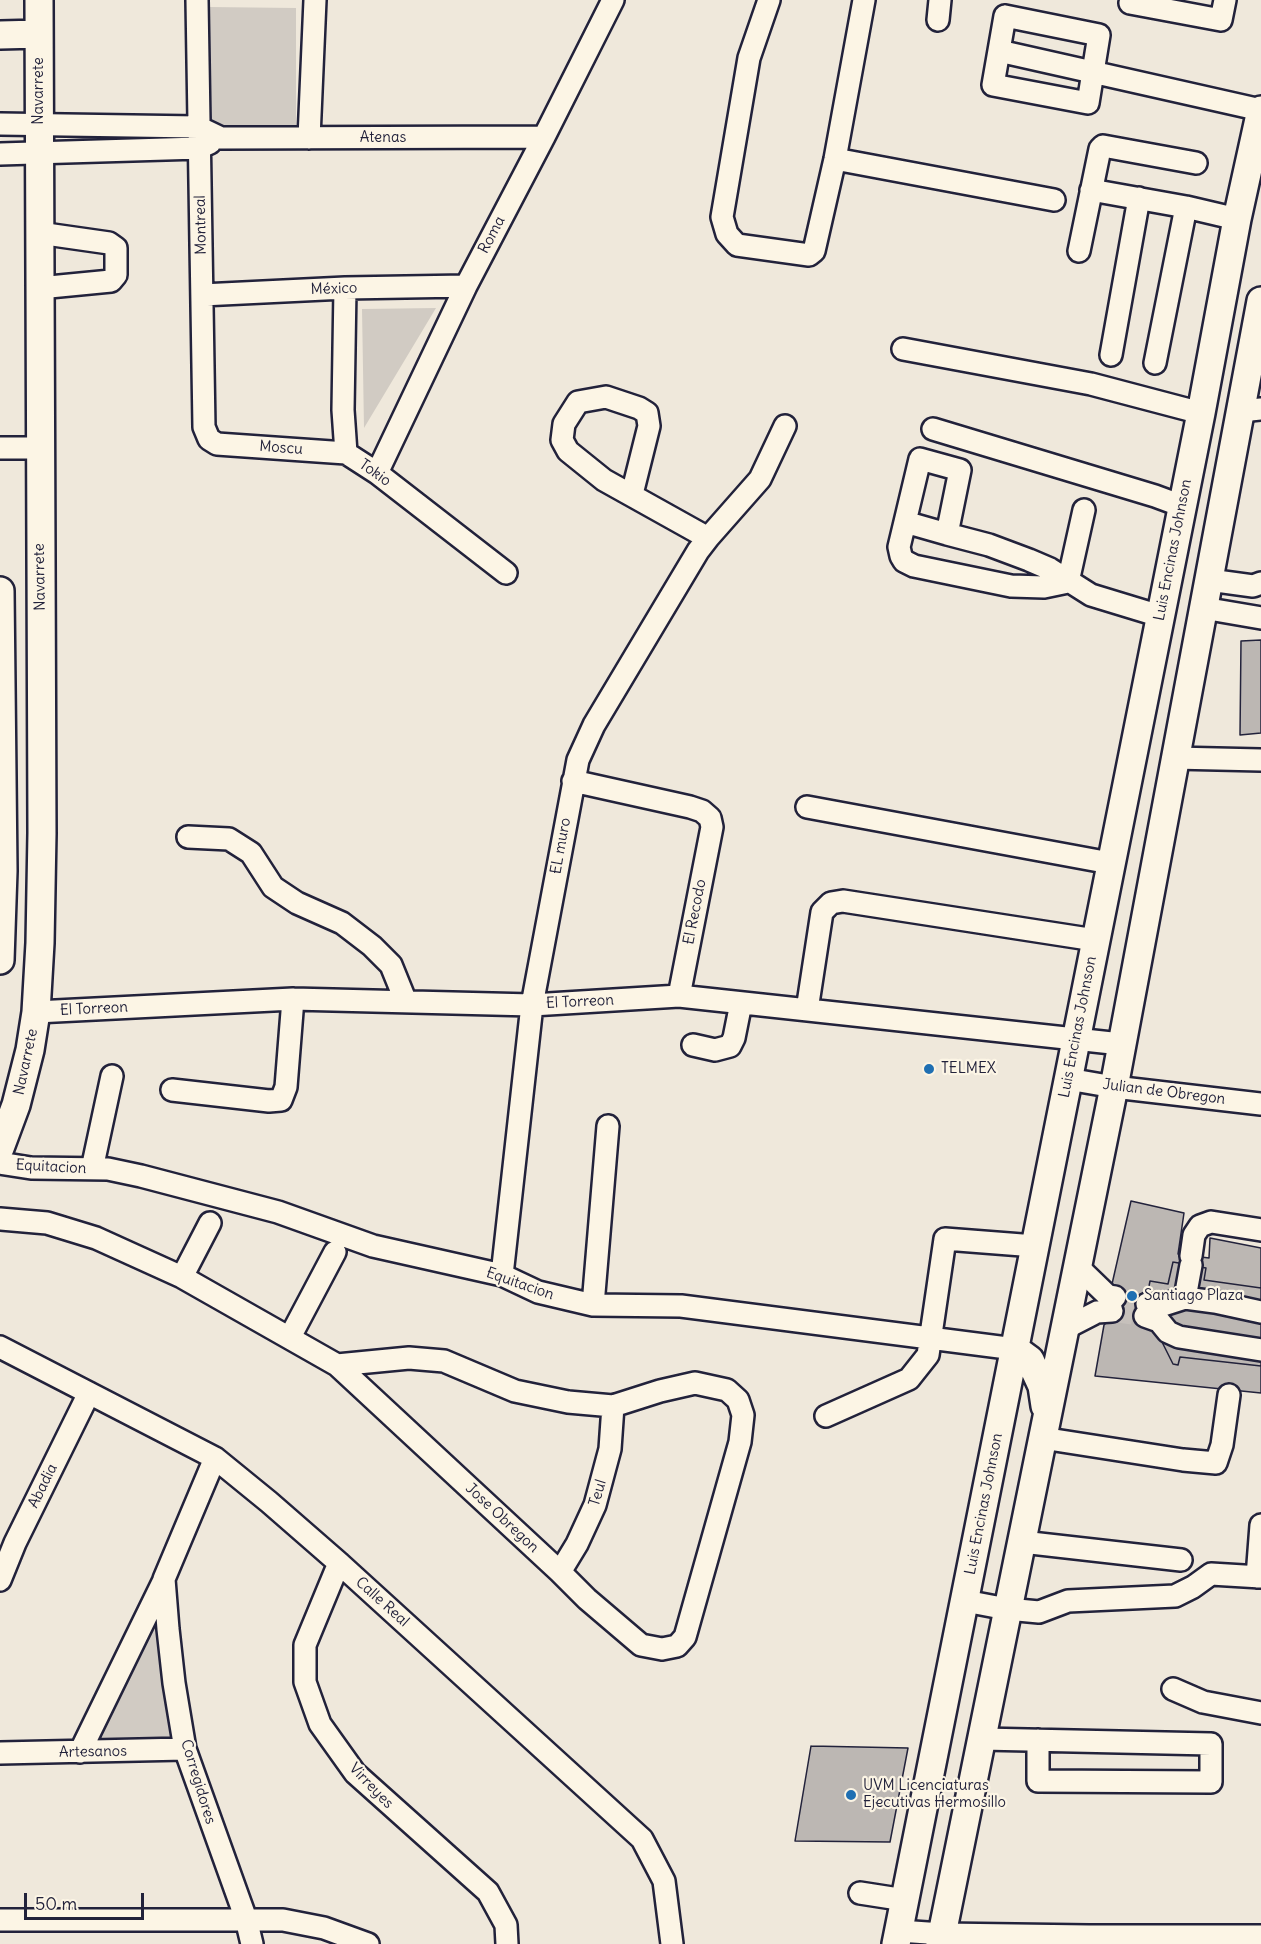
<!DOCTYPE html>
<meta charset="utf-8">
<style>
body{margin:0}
#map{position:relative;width:1261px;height:1944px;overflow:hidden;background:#efe8db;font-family:Delius,sans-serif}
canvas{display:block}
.scale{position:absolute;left:24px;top:1893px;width:120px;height:27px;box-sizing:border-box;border:3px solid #22223b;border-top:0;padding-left:8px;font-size:18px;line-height:21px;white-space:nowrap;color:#22223b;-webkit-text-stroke:4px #fcf5e5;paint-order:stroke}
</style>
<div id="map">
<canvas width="1261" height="1944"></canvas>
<div class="scale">50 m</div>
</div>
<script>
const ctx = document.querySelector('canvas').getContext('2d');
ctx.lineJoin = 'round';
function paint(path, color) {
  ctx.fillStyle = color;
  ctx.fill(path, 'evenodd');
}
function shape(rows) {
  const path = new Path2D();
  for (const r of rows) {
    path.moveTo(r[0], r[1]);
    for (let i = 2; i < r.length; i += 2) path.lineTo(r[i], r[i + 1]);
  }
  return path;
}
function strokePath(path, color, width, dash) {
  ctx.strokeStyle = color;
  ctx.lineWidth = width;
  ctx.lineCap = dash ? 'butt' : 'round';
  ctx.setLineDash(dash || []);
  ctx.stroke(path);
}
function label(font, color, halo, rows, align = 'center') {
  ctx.font = font + ' Delius,sans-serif';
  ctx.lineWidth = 4.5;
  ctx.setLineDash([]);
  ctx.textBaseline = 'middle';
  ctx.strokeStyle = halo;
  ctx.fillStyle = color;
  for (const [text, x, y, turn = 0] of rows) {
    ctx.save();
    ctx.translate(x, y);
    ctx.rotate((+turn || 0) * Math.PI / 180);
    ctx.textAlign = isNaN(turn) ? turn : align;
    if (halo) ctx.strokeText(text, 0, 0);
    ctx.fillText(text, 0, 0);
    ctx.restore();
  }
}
paint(shape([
 [209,7,296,8,296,128,212,128],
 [436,308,364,428,362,309],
 [157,1607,174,1745,90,1746]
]), '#d1cbc3');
const building = shape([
 [1261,640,1261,733,1240,735,1241,641,1261,640],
 [1131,1201,1184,1213,1178,1254,1209,1258,1210,1238,1261,1248,1261,1288,1204,1280,1206,1268,1173,1262,1168,1284,1150,1281,1146,1302,1153,1324,1173,1364,1178,1365,1180,1357,1261,1366,1261,1393,1095,1376,1104,1325,1112,1317,1119,1295,1112,1284,1131,1201],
 [1173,1262,1206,1268,1204,1280,1261,1288,1261,1366,1180,1357,1178,1365,1173,1364,1153,1324,1146,1302,1150,1281,1168,1284,1173,1262],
 [811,1746,908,1748,890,1842,795,1841,811,1746]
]);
paint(building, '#bcb7b3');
strokePath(building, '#22223b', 1.5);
strokePath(shape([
 [1112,1311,1145,1316]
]), '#c6c0bb', 21, [21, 10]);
const minor = shape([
 [197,0,204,427,209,439,217,444,346,453],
 [769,0,749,58,722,217,727,234,737,245,809,255,814,251,835,159,864,0],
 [1131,0,1130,3,1221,20,1225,0],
 [1005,16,1099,35,1088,103,993,85,1005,16],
 [938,20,940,0],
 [999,51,1261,110],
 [0,124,198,127,221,138,544,137],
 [309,138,315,0],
 [0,154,199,148,210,143],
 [835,159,1054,200],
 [1091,190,1186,207,1237,219],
 [39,233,109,243,116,248,116,275,111,281,39,288],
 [1079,251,1100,149,1103,146,1196,163],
 [345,288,343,410,346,453,377,473,506,573],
 [202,295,345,288,466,286],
 [903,349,1091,384,1201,413],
 [1111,355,1139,198],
 [1155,363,1186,207],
 [1241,411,1261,409],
 [933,429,1155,496,1182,506],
 [0,448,39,448],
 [377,473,466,286,544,137,613,0],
 [905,522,899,547,901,556,904,561,914,566,1011,586,1044,587,1068,582,1084,510],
 [947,534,960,470,920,459,905,522,947,534,989,545,1029,560,1050,569,1091,595,1160,616],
 [708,538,760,479,785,426],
 [1209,580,1253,586,1261,583],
 [1203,608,1261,618],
 [1174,758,1261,760],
 [573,781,690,807,702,811,710,818,712,827,679,996],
 [807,807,1110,863],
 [188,837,229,839,251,853,273,887,297,903,342,923,372,946,391,965,406,1002],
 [807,1010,822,912,831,903,843,901,1095,940],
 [36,1012,293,999,532,1005,679,996,1121,1044],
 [693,1045,715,1050,730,1046,734,1038,741,1003],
 [1068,1079,1114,1087,1261,1104],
 [172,1090,269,1101,281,1100,286,1087,293,999],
 [0,1163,31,1168,108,1169,141,1176,278,1212,373,1246,502,1275,538,1292,593,1305,681,1306,1015,1349],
 [92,1169,112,1076],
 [0,1219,47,1223,96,1238,182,1277,337,1365,409,1358,444,1361,515,1391,568,1402,613,1406,660,1391,695,1383,727,1390,738,1400,743,1415,740,1442,685,1637,677,1646,662,1649,641,1645,587,1599,560,1572,337,1365],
 [1191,1256,1194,1235,1200,1226,1211,1222,1261,1230],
 [1077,1266,1108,1296,1115,1297],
 [502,1275,532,1005,578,760,594,725,698,551,708,538,604,480,568,451,562,440,564,424,578,402,606,397,639,408,647,413,649,426,632,494],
 [182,1277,210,1223],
 [1185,1298,1191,1265],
 [1147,1304,1160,1306,1185,1298,1215,1302,1261,1312],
 [593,1305,608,1126],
 [1145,1316,1159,1321,1168,1332,1179,1337,1261,1350],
 [1064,1329,1097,1312,1112,1311],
 [290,1337,335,1252],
 [0,1347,215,1458,269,1502,339,1563,642,1839,664,1881,672,1944],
 [826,1416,909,1379,928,1355,945,1239,1035,1246],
 [1042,1438,1183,1460,1216,1463,1222,1445,1229,1395],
 [215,1458,164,1579,168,1629,174,1683,185,1749,246,1919,252,1944],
 [1022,1542,1181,1560],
 [339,1563,305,1645,305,1682,320,1724,355,1773,488,1892,506,1925,507,1944],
 [560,1572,577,1544,595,1505,610,1449,613,1406],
 [1257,1577,1261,1525],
 [0,1580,15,1543,89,1393],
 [965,1601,1007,1609,1039,1612,1068,1601,1175,1596,1193,1587,1211,1574,1261,1577],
 [1173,1689,1203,1702,1261,1713],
 [982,1739,1211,1744,1211,1782,1038,1781,1038,1740],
 [80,1752,164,1580],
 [0,1753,185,1749],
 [860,1893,905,1900],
 [0,1920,283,1920,324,1928,368,1944],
 [899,1931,942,1934,1089,1936,1261,1936]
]);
const major = shape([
 [0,35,39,34],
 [0,591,3,871,0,960],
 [0,1148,16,1105,30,1050,36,1012,40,943,42,833,39,0],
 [1015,1349,1030,1360,1042,1386,1045,1406],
 [896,1944,1201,413,1237,219,1261,110],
 [940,1944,1114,1087,1261,301]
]);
strokePath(minor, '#22223b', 26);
strokePath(major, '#22223b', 32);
strokePath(minor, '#fcf5e5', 21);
strokePath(major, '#fcf5e5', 27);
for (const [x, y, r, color] of [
 [929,1069,6,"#1f6fb2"],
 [1132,1296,6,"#1f6fb2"],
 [851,1795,6,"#1f6fb2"]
]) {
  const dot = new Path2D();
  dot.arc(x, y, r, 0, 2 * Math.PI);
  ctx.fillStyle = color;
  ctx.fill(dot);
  strokePath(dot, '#fcf5e5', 2);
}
label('15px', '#22223b', '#fcf5e5', [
 ["Navarrete",39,91,-90],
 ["Atenas",383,138],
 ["Montreal",201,225,-91],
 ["Roma",492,235,-62],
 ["México",334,289,-2],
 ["Moscu",281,448,4],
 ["Tokio",375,473,35],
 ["Luis Encinas Johnson",1173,550,-79],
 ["Navarrete",40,577,-91],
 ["EL muro",561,846,-80],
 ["El Recodo",695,912,-79],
 ["El Torreon",580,1002,-3],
 ["El Torreon",94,1009,-3],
 ["Luis Encinas Johnson",1078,1027,-79],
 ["Navarrete",26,1062,-78],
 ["Julian de Obregon",1164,1092,7],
 ["Equitacion",51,1167,3],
 ["Equitacion",520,1284,19],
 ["Abadia",43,1486,-64],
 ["Teul",598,1493,-73],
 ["Luis Encinas Johnson",984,1504,-79],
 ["Jose Obregon",502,1518,43],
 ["Calle Real",382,1602,42],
 ["Artesanos",93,1752,-1],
 ["Corregidores",198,1782,73],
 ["Virreyes",371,1786,46]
]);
label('15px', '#22223b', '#fcf5e5', [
 ["TELMEX",941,1069],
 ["Santiago Plaza",1144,1296],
 ["UVM Licenciaturas",863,1786],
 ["Ejecutivas Hermosillo",863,1803]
], 'left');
</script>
